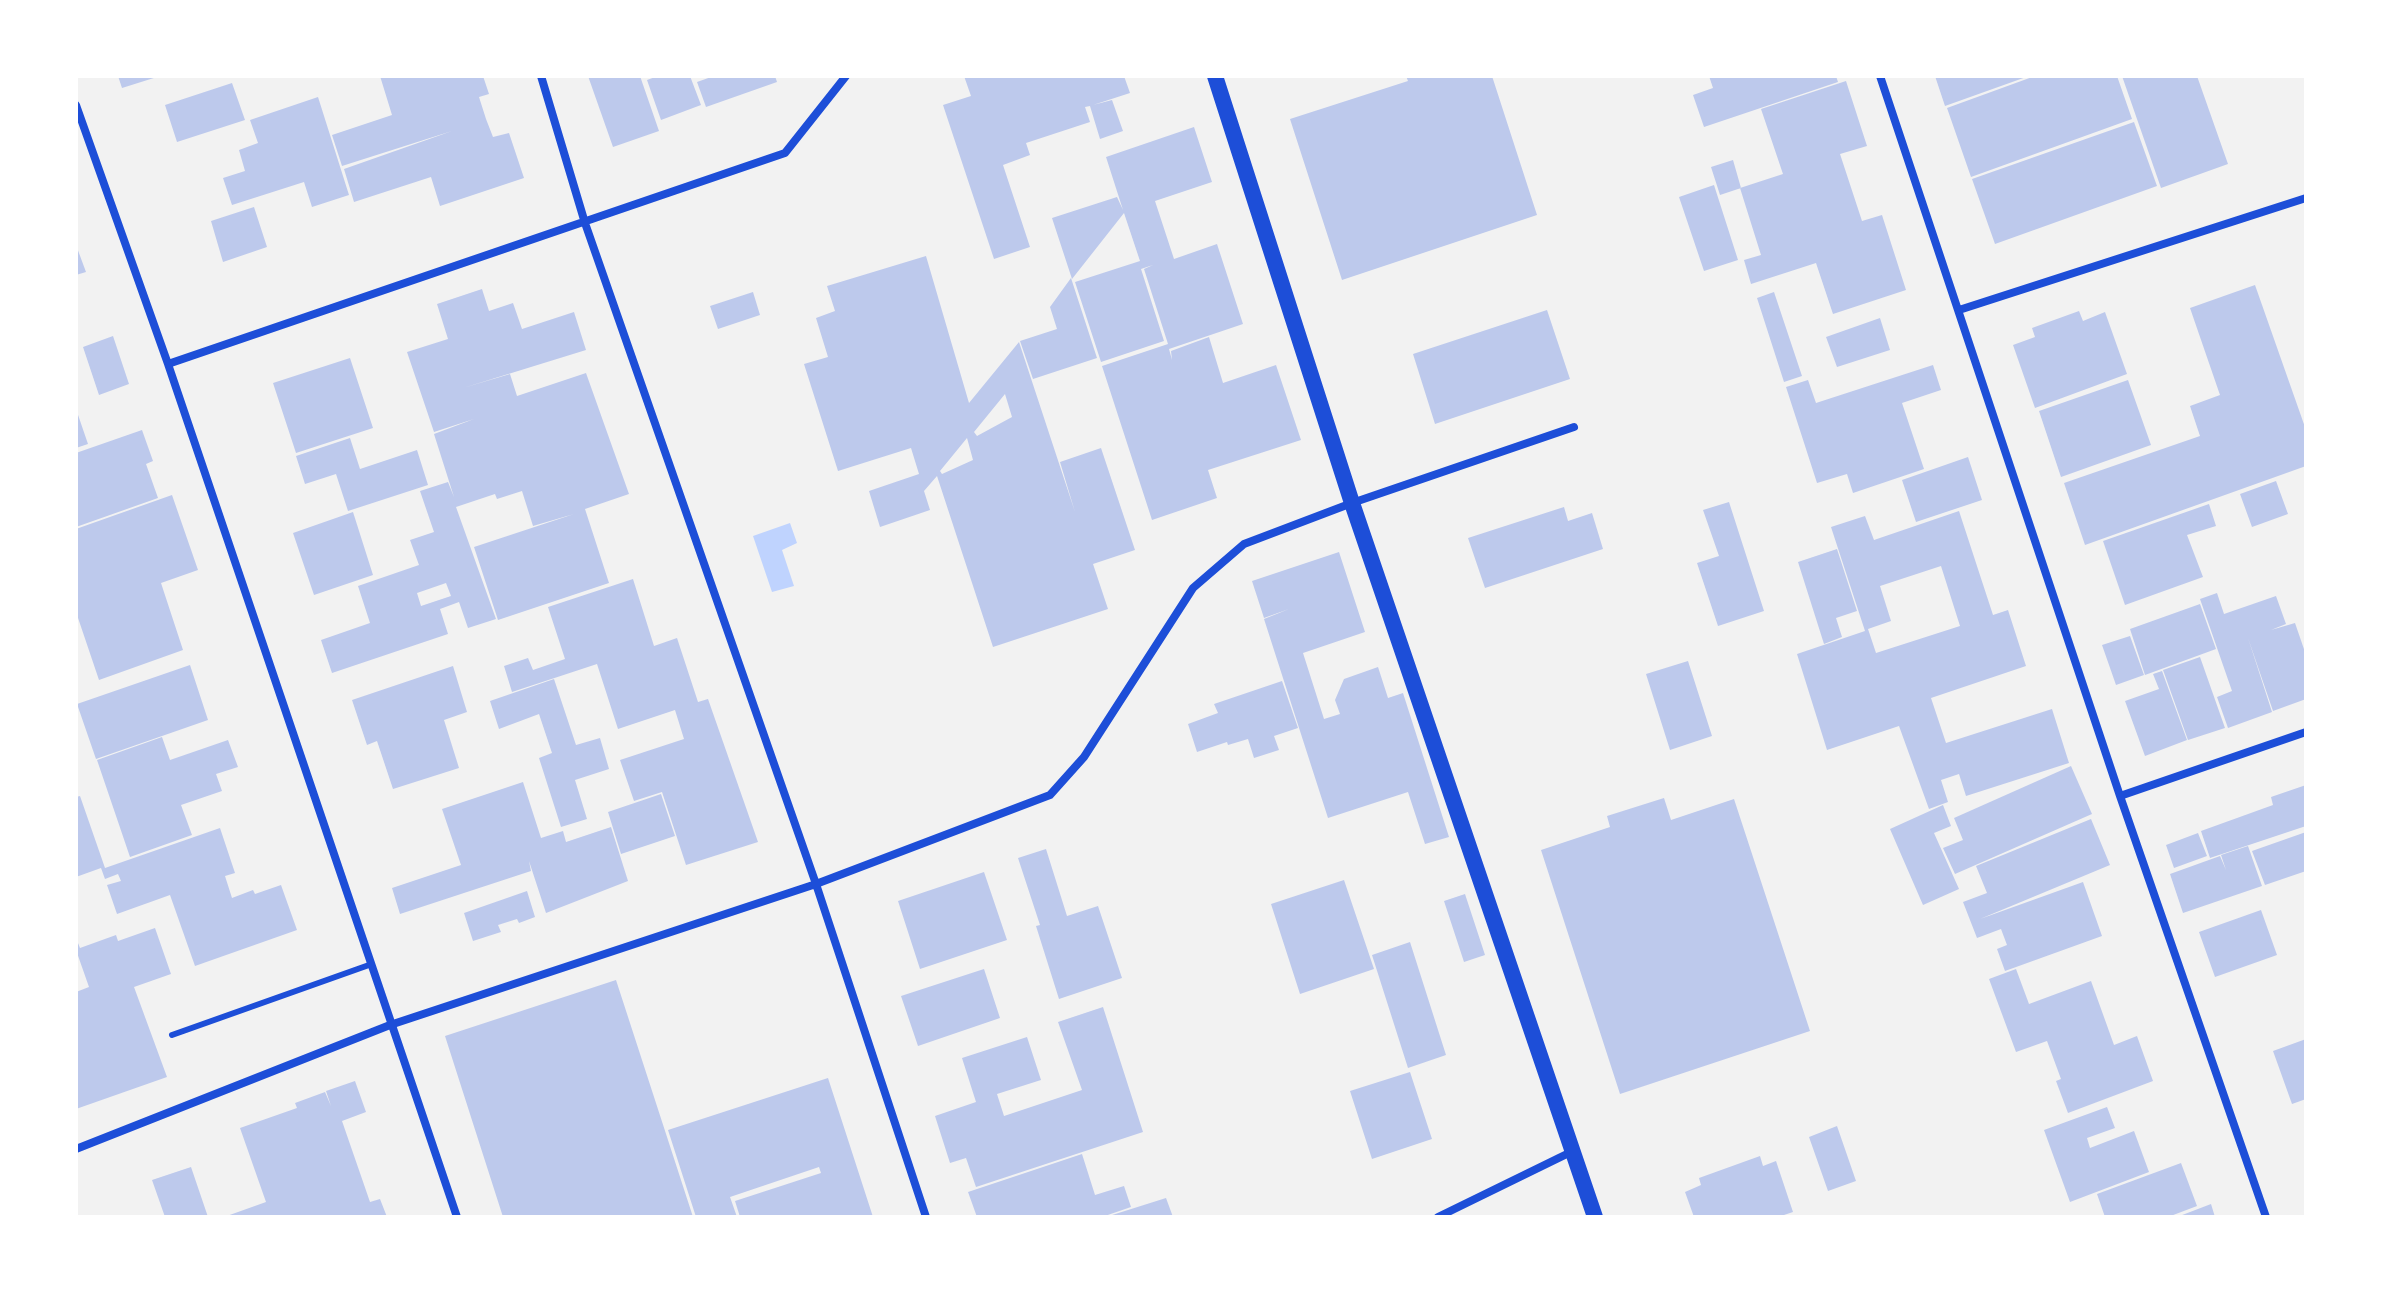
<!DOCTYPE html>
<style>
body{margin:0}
#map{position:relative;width:2382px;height:1293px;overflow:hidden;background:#f2f2f2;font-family:Literata,serif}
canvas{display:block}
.frame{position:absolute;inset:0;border:78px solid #fff;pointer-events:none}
</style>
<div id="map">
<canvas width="2382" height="1293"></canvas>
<div class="frame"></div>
</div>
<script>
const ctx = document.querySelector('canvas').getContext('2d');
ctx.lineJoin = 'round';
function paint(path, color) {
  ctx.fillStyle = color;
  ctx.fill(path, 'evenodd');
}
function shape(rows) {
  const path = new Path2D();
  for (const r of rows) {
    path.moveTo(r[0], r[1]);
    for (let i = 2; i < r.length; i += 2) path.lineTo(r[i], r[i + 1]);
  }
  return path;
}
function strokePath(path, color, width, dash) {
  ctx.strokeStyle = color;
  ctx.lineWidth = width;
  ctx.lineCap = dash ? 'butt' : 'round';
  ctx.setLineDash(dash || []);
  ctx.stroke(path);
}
paint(shape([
 [790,523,797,543,782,550,794,586,772,592,753,536]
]), '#bfd3fe');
paint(shape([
 [118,76,157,76,157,77,122,88],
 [380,76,483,76,489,94,479,97,486,119,493,137,509,133,524,178,440,206,431,177,354,202,344,169,452,131,342,166,332,135,392,115],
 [588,76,640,76,659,131,613,147],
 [658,76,690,76,701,105,661,120,647,80],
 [714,76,775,76,777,82,706,107,697,82],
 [964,76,1124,76,1130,93,1093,105,1112,100,1123,131,1100,139,1090,106,1085,107,1090,122,1026,143,1030,155,1003,165,1030,247,994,259,943,105,971,96],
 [1406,76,1492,76,1537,215,1342,280,1290,119,1408,81],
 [1709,76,1836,76,1838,82,1704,127,1693,95,1713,88],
 [1935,76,2029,76,1945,106],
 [2035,76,2117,76,2132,119,1971,177,1947,108],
 [2122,76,2197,76,2228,164,2161,188],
 [1846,81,1867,146,1840,154,1862,221,1882,215,1906,290,1833,314,1816,263,1751,284,1744,260,1761,255,1740,188,1783,174,1761,109],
 [232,83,245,120,177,142,165,105],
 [318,97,349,195,312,207,304,182,232,205,223,178,245,171,239,150,258,143,250,120],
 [2134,122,2157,186,1995,244,1972,179],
 [1194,127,1212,182,1155,201,1174,259,1217,244,1243,324,1169,349,1172,360,1171,351,1209,337,1223,383,1276,365,1301,440,1208,470,1217,498,1152,520,1102,366,1168,344,1144,269,1153,265,1141,269,1164,341,1101,362,1075,282,1140,261,1124,213,1072,279,1052,218,1117,197,1123,210,1106,157],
 [1733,160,1741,188,1720,195,1711,167],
 [1714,185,1738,260,1704,271,1679,197],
 [254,207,267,247,223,262,211,221],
 [76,245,86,272,76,275],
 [926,256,969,403,1019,342,1075,512,1060,462,1101,448,1135,550,1093,564,1108,609,993,647,937,476,924,491,930,510,880,527,869,491,919,474,911,448,838,471,804,364,828,357,816,318,835,311,827,286],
 [1005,394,1012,417,977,436,974,432],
 [967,438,973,460,942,474,940,471],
 [1071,278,1097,358,1033,379,1020,341,1057,329,1050,307],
 [2255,285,2306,430,2306,466,2085,545,2064,483,2200,436,2190,406,2220,395,2190,308],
 [482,289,489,311,513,303,522,329,574,312,586,350,463,388,510,374,517,396,586,373,629,494,585,509,609,583,498,620,474,547,574,514,533,526,522,491,497,499,495,494,456,507,496,619,468,628,459,602,440,609,448,634,332,673,321,640,370,623,358,586,419,565,410,540,434,532,420,491,448,482,454,497,434,434,474,419,434,432,407,352,448,339,437,304],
 [446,583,451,596,421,606,417,593],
 [753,292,760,315,718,329,710,306],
 [1774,292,1802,376,1784,382,1757,298],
 [1547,310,1570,379,1435,424,1413,354],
 [2079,311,2083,321,2105,312,2127,374,2035,408,2013,345,2035,337,2032,328],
 [1880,318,1890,350,1837,367,1826,337],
 [113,336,129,384,99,395,83,347],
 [350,358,373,428,296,453,273,383],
 [1933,365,1941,390,1902,403,1924,469,1853,493,1847,474,1817,483,1786,387,1808,380,1816,403],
 [2128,380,2151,445,2061,477,2039,411],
 [76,409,88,444,76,448],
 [142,430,153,461,146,464,158,498,76,527,76,453],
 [350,438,360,469,417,450,428,485,348,511,336,474,305,484,296,456],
 [1968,457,1982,500,1916,522,1902,480],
 [2276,481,2288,514,2252,527,2240,494],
 [172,495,198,570,161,583,183,650,99,680,76,612,76,529],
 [1729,502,1764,611,1718,626,1697,563,1719,556,1703,510],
 [2209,504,2216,526,2187,535,2203,577,2125,605,2103,541],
 [1564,507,1568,521,1592,513,1603,549,1485,588,1468,538],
 [1959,511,1993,615,2008,610,2026,666,1931,698,1946,743,2052,709,2069,763,1966,796,1959,774,1941,780,1948,802,1929,809,1899,726,1827,750,1797,654,1865,631,1831,527,1865,516,1874,540],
 [1941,566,1960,626,1876,653,1868,629,1891,621,1880,586],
 [353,512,373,575,314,595,293,533],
 [1837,549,1857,611,1836,618,1842,637,1824,644,1798,562],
 [1339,552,1365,632,1303,653,1324,719,1340,714,1335,700,1344,679,1378,667,1388,698,1403,693,1449,837,1425,844,1408,792,1328,818,1264,619,1289,609,1264,618,1252,581],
 [633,579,654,646,677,638,698,702,708,699,758,842,686,865,662,792,634,801,620,760,684,739,675,710,618,729,597,664,512,692,504,666,528,658,533,670,565,659,548,607],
 [2217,593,2224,614,2276,596,2286,624,2271,630,2295,623,2306,655,2306,699,2273,711,2248,638,2272,712,2228,728,2217,697,2232,691,2200,599],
 [2200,604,2216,649,2145,675,2130,629],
 [2130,636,2144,675,2116,685,2102,645],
 [2200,657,2225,728,2188,740,2163,670],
 [1688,661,1712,736,1670,750,1646,674],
 [190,665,208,720,96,759,77,704],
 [453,666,467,712,444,720,459,768,393,789,377,741,367,745,352,700],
 [2162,671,2187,740,2145,756,2125,701,2159,689,2153,674],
 [554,679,576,745,600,738,609,769,575,780,587,819,561,827,539,758,552,753,539,714,499,729,490,701],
 [1282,681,1298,728,1274,736,1279,750,1254,758,1248,739,1228,745,1227,742,1197,752,1188,724,1218,713,1214,704],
 [162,737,170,760,228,740,238,767,216,774,222,791,181,805,192,835,130,857,97,760],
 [2071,766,2092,814,1955,874,1943,848,1963,840,1954,818],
 [523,782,541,838,563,831,566,842,611,827,628,881,546,913,529,861,531,871,400,914,392,888,461,865,442,809],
 [2306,785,2306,826,2210,858,2201,831,2273,805,2271,797],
 [661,794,675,836,621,854,608,812],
 [80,796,105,868,220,828,235,873,225,876,232,898,253,890,255,894,281,885,297,930,195,966,170,895,117,914,107,885,121,881,118,874,105,879,101,868,76,877,76,797],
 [1664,798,1671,820,1734,799,1810,1031,1620,1094,1541,850,1610,827,1607,816],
 [1943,805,1951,826,1934,833,1959,889,1923,905,1890,829],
 [2091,819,2110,865,1980,919,2083,882,2102,936,2005,971,1997,949,2007,945,2001,929,1977,938,1963,902,1987,893,1976,866],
 [2306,832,2306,871,2265,885,2252,851],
 [2198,833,2207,856,2174,868,2166,845],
 [2248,846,2262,886,2183,913,2170,874,2220,856,2226,870,2221,855],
 [1046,849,1067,916,1098,906,1122,978,1059,999,1036,926,1040,925,1018,858],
 [984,872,1007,940,920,969,898,901],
 [1344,880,1374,969,1300,994,1271,904],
 [527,891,535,917,519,923,517,919,498,925,501,932,473,941,464,913],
 [1465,894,1485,955,1464,962,1444,901],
 [2261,910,2277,955,2215,977,2199,932],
 [155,928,171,974,134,987,167,1077,76,1109,76,992,89,987,76,950,76,938,80,948,116,935,118,941],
 [1410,942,1446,1055,1408,1068,1372,955],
 [984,969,1000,1018,918,1046,901,996],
 [2016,969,2029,1004,2091,981,2114,1045,2137,1036,2153,1081,2068,1113,2056,1081,2061,1079,2047,1041,2016,1052,1989,979],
 [616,980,693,1217,503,1217,445,1036],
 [1103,1007,1143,1132,976,1187,966,1158,950,1163,935,1116,976,1102,962,1058,1027,1037,1041,1080,997,1094,1004,1116,1082,1090,1058,1022],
 [2306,1039,2306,1099,2292,1104,2273,1051],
 [1410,1072,1432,1139,1372,1159,1350,1091],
 [828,1078,873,1217,740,1217,735,1201,821,1173,819,1167,730,1197,737,1217,696,1217,668,1130],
 [355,1081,366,1112,342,1121,370,1202,380,1199,387,1217,224,1217,266,1202,240,1128,297,1108,295,1103,325,1092,331,1106,326,1091],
 [2107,1107,2115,1128,2087,1138,2090,1148,2134,1131,2149,1172,2070,1202,2044,1130],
 [1837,1126,1856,1181,1828,1191,1809,1137],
 [1082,1154,1095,1195,1124,1186,1131,1207,1102,1217,977,1217,968,1192],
 [1760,1156,1763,1166,1776,1161,1793,1212,1778,1217,1694,1217,1685,1192,1701,1185,1699,1178],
 [2181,1163,2197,1206,2168,1217,2105,1217,2097,1194],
 [191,1167,208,1217,165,1217,152,1180],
 [1166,1198,1173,1217,1110,1217,1109,1216],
 [2211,1204,2215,1217,2177,1217]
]), '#bdc9ec');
strokePath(shape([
 [172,1035,369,965]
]), '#1d4ed8', 6);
strokePath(shape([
 [541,76,585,223,816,884,926,1217],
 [1880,76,2120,796,2266,1217],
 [76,105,168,364,457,1217],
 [1959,310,2306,198],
 [168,364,785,153,846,76],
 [2120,796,2306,732],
 [76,1149,390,1025,816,884,1050,795,1084,757,1193,588,1244,544,1352,503,1574,427],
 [1438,1217,1571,1152]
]), '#1d4ed8', 8);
strokePath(shape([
 [1215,76,1352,503,1595,1217]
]), '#1d4ed8', 16);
</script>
